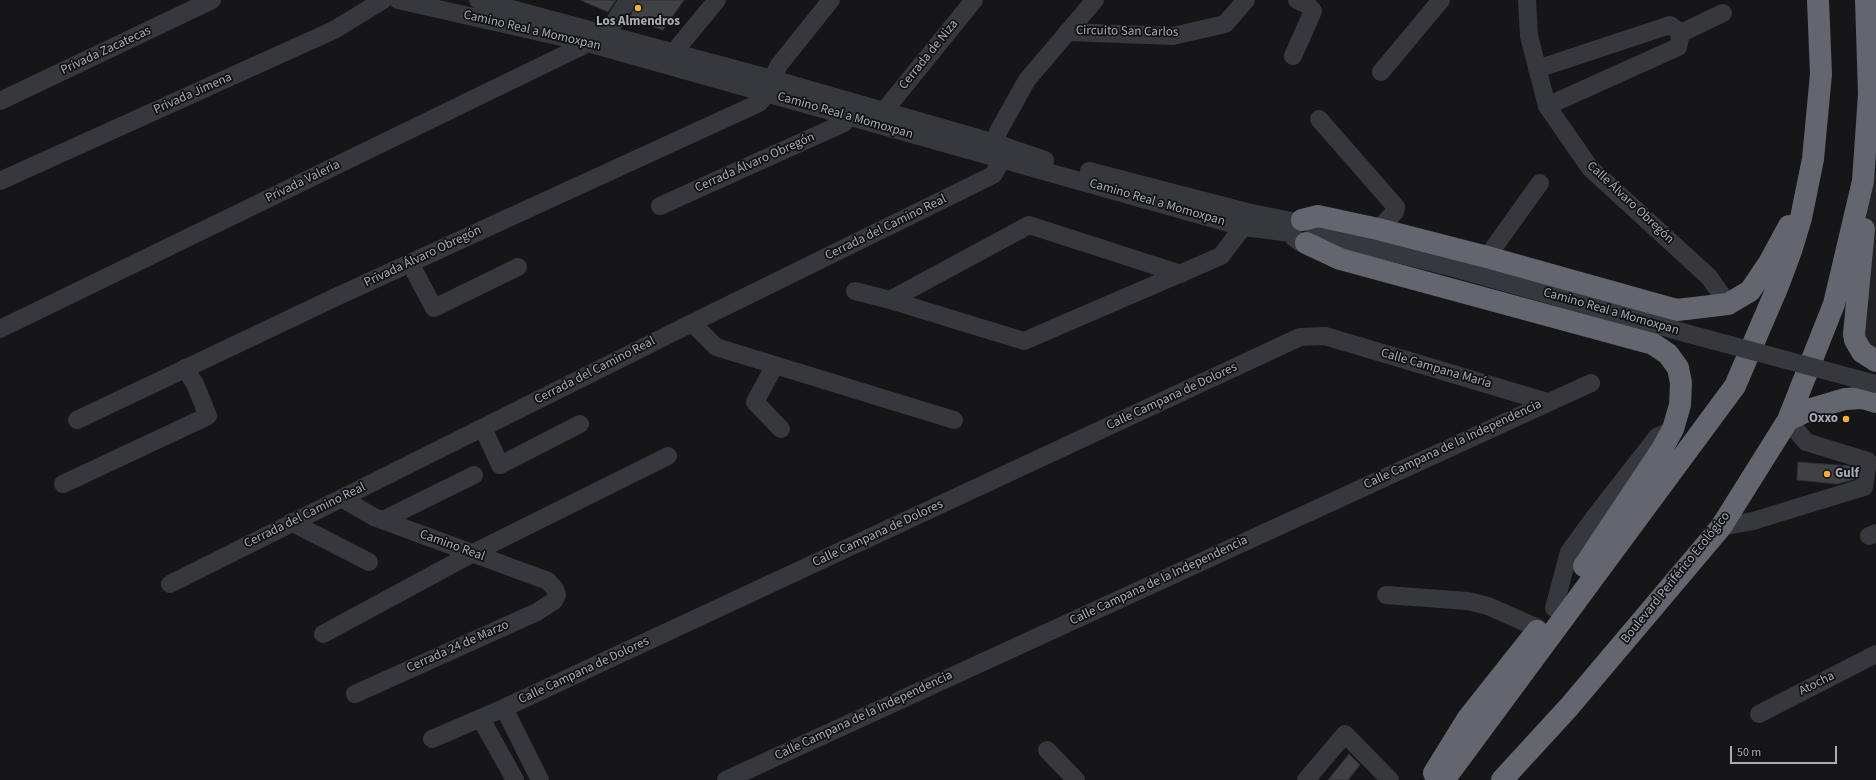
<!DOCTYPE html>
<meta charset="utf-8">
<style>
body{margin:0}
#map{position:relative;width:1876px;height:780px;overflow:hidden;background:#161618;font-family:"Source Sans 3",sans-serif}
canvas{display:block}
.scale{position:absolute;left:1730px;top:746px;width:107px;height:18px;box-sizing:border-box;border:2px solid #a8adb8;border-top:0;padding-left:5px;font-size:12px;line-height:14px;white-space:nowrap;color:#a8adb8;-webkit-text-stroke:3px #111113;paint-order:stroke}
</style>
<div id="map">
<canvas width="1876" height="780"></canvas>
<div class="scale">50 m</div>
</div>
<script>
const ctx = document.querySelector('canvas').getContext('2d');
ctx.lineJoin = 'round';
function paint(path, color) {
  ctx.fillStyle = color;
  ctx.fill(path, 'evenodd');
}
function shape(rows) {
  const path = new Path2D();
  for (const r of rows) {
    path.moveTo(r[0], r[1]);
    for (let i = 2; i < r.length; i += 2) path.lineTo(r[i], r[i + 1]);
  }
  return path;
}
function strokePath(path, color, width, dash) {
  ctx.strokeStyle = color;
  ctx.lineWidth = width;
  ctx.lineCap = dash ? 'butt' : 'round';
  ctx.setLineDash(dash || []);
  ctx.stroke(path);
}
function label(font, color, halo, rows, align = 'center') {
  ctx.font = font + ' "Source Sans 3",sans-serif';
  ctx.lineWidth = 3.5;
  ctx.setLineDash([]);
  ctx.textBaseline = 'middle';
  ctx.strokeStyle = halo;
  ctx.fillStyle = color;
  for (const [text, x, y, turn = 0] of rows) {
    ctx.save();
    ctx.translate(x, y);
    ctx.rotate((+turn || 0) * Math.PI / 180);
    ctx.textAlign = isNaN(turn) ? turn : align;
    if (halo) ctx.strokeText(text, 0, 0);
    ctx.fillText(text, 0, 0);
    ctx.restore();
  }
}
paint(shape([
 [1876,175,1876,353,1861,341,1870,241,1863,181]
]), '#222225');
const building = shape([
 [580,0,616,0,608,12,580,0],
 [638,0,684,0,663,30,629,19,638,0],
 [1798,462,1850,466,1856,468,1855,479,1837,484,1797,480,1798,462],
 [1349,754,1360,765,1348,780,1328,780,1349,754]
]);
paint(building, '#404145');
strokePath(building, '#303034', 1);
strokePath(shape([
 [398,0,588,43,1243,227,1292,233],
 [478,0,772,79,995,143,1045,160],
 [1527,0,1529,36,1547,106,1590,168,1709,277,1728,304],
 [1067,32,1173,36,1225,24,1246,0],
 [1681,33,1723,13],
 [674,52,717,0],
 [1293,56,1313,11,1308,5,1297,0],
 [1537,69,1670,25,1681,33],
 [1381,72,1441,0],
 [772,79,779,65,831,0],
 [0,101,212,0],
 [1547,106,1678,47,1681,33],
 [884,111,974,0],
 [1319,119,1396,207,1395,212,1378,229],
 [992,154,998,132,1027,80,1095,0],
 [1089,171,1247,212,1296,222],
 [0,181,334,30,383,0],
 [660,206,844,123,848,117],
 [1347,241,1315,237,1309,242,1301,243,1293,237,1292,229,1296,222,1306,220,1311,222,1315,230,1347,241,1454,268,1689,334],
 [1487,257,1540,183],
 [410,263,434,308,518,267],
 [855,291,890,300,1024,341,1221,256,1243,227,1246,216],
 [890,300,1029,225,1181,274],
 [692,323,716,347,954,420],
 [0,329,607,34,628,0],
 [775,365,755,402,781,429],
 [77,420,336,297,759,103,767,94],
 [483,428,500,465,580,424],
 [63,484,208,416,195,384,185,368],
 [343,499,374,517,548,581,555,589,557,595,554,601,537,612,355,694],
 [383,520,474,475],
 [291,522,369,562],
 [1721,527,1753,521,1864,487,1868,461,1806,442,1788,420],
 [1869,536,1876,533],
 [170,584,692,323,993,175,1002,160,1005,146],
 [1386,595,1468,601,1488,606,1538,628],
 [1554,608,1569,552,1596,515,1657,437,1672,430],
 [323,634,473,553,668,456],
 [504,708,540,780],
 [1759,714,1876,654],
 [481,719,515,780],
 [432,739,504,708,1300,337,1325,336,1547,402],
 [1047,750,1076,780],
 [726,780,1591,383],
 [1306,780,1345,734,1390,780]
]), '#37383d', 18);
strokePath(shape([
 [1302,220,1318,216,1378,229,1487,257,1677,310,1728,304,1750,291,1769,263,1789,226],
 [1864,229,1854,334,1855,340,1862,352,1876,361],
 [1306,243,1340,259,1653,344,1668,354,1678,368,1681,383,1680,405,1673,429,1662,449,1584,566],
 [1788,420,1811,409,1845,399,1862,398,1876,402],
 [1434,773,1468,718,1537,631],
 [1444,780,1735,386,1778,286,1791,251,1801,218,1813,159,1821,74,1818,0],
 [1502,780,1569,707,1721,527,1788,420,1834,304,1863,181,1869,94,1866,0]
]), '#63666e', 22);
strokePath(shape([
 [1689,334,1876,384]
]), '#37383d', 18);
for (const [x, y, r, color] of [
 [638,8,4,"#f2b134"],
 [1846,419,4,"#f2b134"],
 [1827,474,4,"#f2b134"]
]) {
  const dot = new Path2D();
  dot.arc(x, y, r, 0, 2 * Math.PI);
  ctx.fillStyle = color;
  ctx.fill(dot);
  strokePath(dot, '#111113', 1.5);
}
label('bold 13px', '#a8adb8', '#111113', [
 ["Los Almendros",638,22],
 ["Oxxo",1838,419,"right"],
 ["Gulf",1835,474,"left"]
]);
label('13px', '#a8adb8', '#111113', [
 ["Camino Real a Momoxpan",532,31,13],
 ["Circuito San Carlos",1127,32,1],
 ["Privada Zacatecas",106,51,-25],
 ["Cerrada de Niza",929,55,-51],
 ["Privada Jimena",193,94,-24],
 ["Camino Real a Momoxpan",845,116,16],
 ["Cerrada Álvaro Obregón",755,163,-24],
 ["Privada Valeria",303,182,-26],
 ["Camino Real a Momoxpan",1157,203,16],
 ["Calle Álvaro Obregón",1630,203,43],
 ["Cerrada del Camino Real",886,228,-26],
 ["Privada Álvaro Obregón",423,257,-25],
 ["Camino Real a Momoxpan",1611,312,16],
 ["Calle Campana María",1436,369,16],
 ["Cerrada del Camino Real",595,371,-27],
 ["Calle Campana de Dolores",1172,397,-25],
 ["Calle Campana de la Independencia",1453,445,-25],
 ["Cerrada del Camino Real",305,516,-26],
 ["Calle Campana de Dolores",878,534,-25],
 ["Camino Real",452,546,20],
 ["Boulevard Periférico Ecológico",1676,578,-51],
 ["Calle Campana de la Independencia",1159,581,-25],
 ["Cerrada 24 de Marzo",458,647,-24],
 ["Calle Campana de Dolores",584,671,-25],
 ["Atocha",1817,684,-27],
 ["Calle Campana de la Independencia",864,716,-25]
]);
</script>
